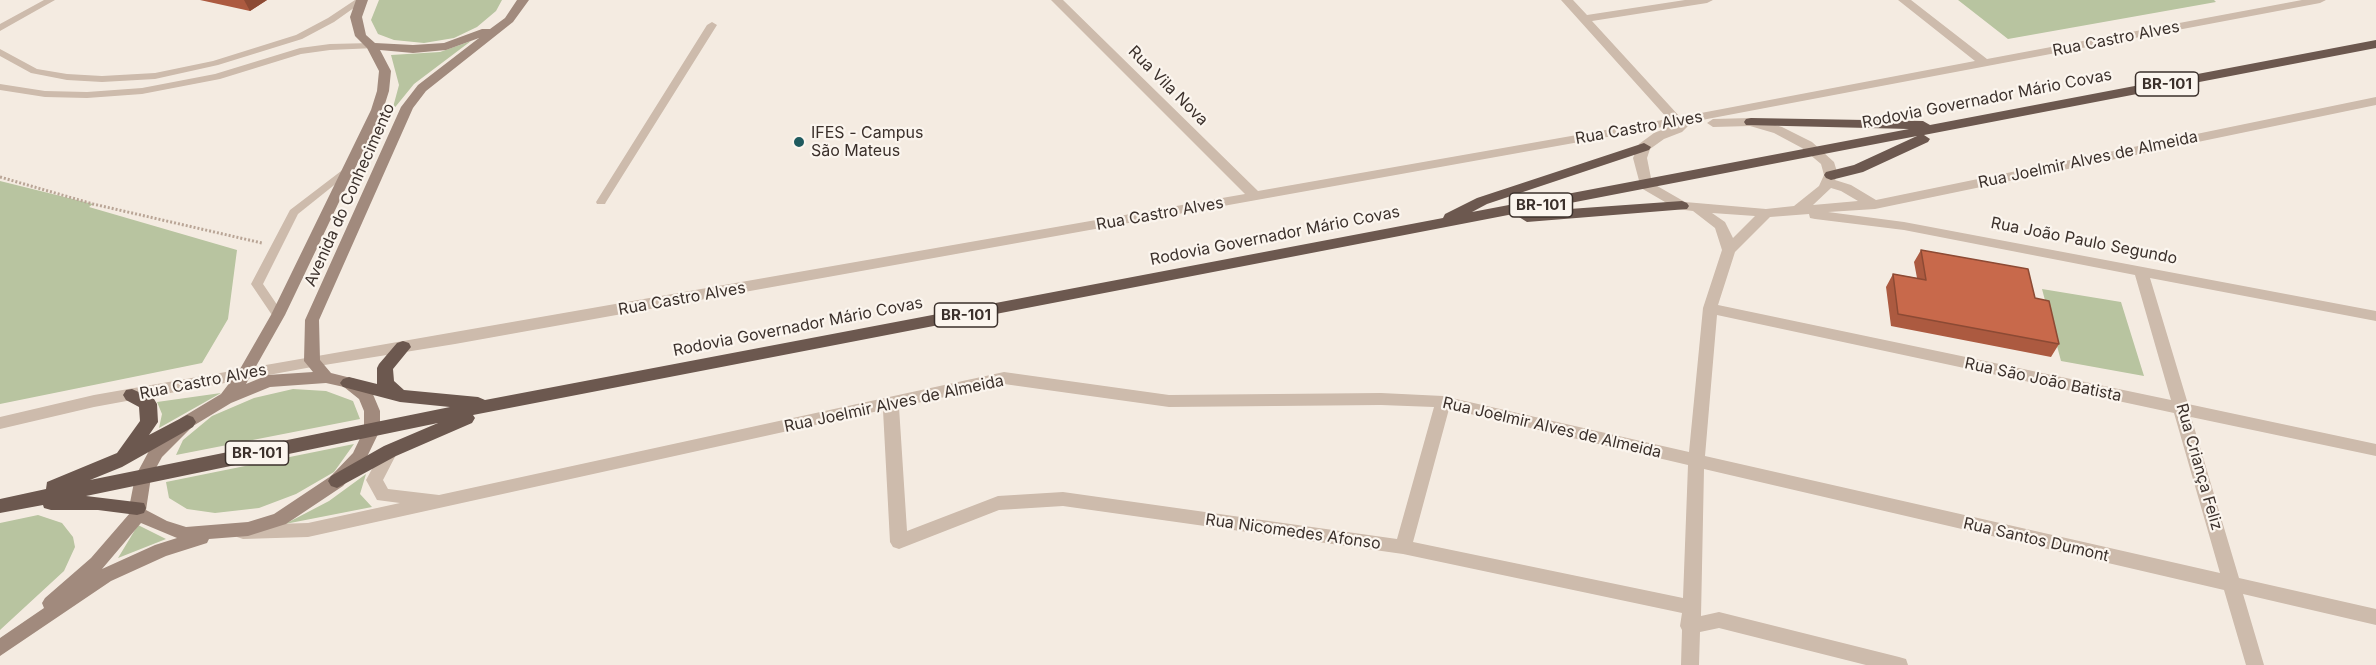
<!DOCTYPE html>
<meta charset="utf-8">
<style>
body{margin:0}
canvas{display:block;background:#f4ebe1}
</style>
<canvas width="2376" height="665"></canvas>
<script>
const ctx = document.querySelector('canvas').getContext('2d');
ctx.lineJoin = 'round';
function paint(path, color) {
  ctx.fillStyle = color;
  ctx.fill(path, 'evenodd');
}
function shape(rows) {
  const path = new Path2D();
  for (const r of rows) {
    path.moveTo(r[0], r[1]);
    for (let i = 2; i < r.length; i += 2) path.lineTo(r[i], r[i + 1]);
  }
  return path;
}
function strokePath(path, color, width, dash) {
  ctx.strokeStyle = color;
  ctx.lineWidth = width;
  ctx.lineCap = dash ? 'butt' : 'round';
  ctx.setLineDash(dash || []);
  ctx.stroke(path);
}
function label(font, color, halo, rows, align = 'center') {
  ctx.font = font + ' Inter,sans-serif';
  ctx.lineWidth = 4.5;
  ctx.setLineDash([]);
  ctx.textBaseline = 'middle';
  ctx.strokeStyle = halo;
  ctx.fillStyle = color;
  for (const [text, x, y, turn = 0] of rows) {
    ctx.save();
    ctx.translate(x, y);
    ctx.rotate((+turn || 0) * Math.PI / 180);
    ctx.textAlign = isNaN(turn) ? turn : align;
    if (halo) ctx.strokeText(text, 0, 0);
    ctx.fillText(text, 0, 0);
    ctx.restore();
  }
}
paint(shape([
 [379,0,502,0,496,11,477,27,454,38,424,43,394,40,378,34,371,20],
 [1958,0,2214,0,2216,2,2008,39],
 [471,41,414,84,392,111,399,85,391,55,440,52],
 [0,181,93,204,89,207,237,250,228,319,202,363,0,404],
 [2042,289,2121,302,2144,376,2061,361],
 [293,389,326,391,353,401,360,419,176,455,183,440,212,416,254,398],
 [221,393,159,428,162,414,157,402],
 [354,444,334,472,296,494,259,508,215,513,187,509,169,498,166,482],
 [366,474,360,494,372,507,285,524,329,501],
 [38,515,62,523,73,537,75,547,64,571,0,630,0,523],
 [138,525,166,539,118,558]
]), '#b8c4a0');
strokePath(shape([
 [0,177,93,204,262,243]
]), '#b9a596', 3, [2, 2]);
paint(shape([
 [44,0,55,0,0,31,0,24,44,0],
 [355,0,365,0,334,22,302,39,218,65,155,79,102,82,67,80,31,73,0,56,0,49,37,69,67,74,102,76,155,73,213,61,296,35,328,18,355,0],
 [712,22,717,25,606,202,605,204,597,204,596,202,707,25,712,22],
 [372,43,375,44,375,48,330,50,301,54,220,79,142,94,87,98,45,97,0,90,0,84,45,91,87,92,142,88,215,74,300,48,330,44,372,43],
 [349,165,353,166,354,168,353,170,298,214,263,284,284,315,278,319,274,318,251,284,290,210,349,165]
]), '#cdbbac');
paint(shape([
 [1051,0,1063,0,1258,191,1668,119,1561,0,1573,0,1587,15,1685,0,1713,0,1707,3,1592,21,1680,117,1975,61,1898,0,1911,0,1987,59,2302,0,2326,0,2320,3,1686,123,1688,126,1682,132,1664,139,1650,149,1647,158,1652,183,1685,202,1766,209,1794,206,1819,186,1824,175,1821,164,1802,148,1774,133,1750,126,1713,127,1707,123,1713,119,1751,118,1782,127,1812,142,1834,162,1838,175,1835,180,1851,185,1876,200,2376,97,2376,105,1875,209,1828,212,1904,222,2376,311,2376,321,2150,278,2188,404,2376,444,2376,456,2191,417,2239,578,2376,609,2376,625,2243,594,2264,665,2246,665,2224,590,1704,469,1701,616,1719,612,1899,657,1906,659,1908,665,1866,665,1719,628,1700,632,1699,665,1681,665,1682,630,1680,626,1682,613,1403,554,1063,506,999,510,899,549,893,547,890,542,883,410,308,537,243,539,237,537,234,532,237,527,243,525,308,523,400,503,377,500,366,480,384,447,390,445,396,447,398,451,383,480,388,489,439,495,1004,372,1169,395,1381,393,1443,396,1689,452,1703,308,1722,250,1715,228,1693,211,1677,209,1641,188,1633,158,1639,144,1654,133,1674,125,455,344,312,367,94,407,0,429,0,417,94,395,1245,194,1051,0],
 [1831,188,1841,191,1858,201,1813,205,1831,188],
 [1712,213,1755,216,1733,238,1725,222,1712,213],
 [1809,214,1810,218,1815,219,1904,230,2135,275,2171,400,1718,305,1735,252,1770,217,1809,214],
 [1717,315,2174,413,2220,573,1705,456,1717,315],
 [1004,384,1169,407,1381,405,1434,407,1397,539,1063,492,998,496,907,531,899,407,1004,384],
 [1449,409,1688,465,1683,598,1413,542,1449,409]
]), '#cdbbac');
paint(shape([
 [356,0,368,0,362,17,366,35,375,43,413,45,444,43,482,29,490,29,505,18,517,0,529,0,513,22,426,91,413,108,319,320,320,360,331,373,355,379,372,392,380,411,380,430,365,461,343,486,286,524,248,536,209,539,207,543,166,556,111,581,0,656,0,638,44,608,42,603,45,598,91,558,130,513,129,508,135,477,150,449,181,418,221,394,240,369,271,315,371,110,377,91,379,71,367,48,355,36,350,17,356,0],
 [479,38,418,85,401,107,305,320,304,361,313,372,268,375,246,384,285,315,383,110,389,91,391,71,380,50,413,53,446,50,479,38],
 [326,383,344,387,359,399,364,411,364,430,353,453,331,476,274,514,248,522,186,527,167,521,146,510,151,477,162,457,193,426,231,403,270,387,326,383],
 [141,523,177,538,155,545,102,569,141,523]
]), '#a18a7d');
paint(shape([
 [2376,40,2376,48,1924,135,1930,139,1928,142,1863,172,1831,180,1826,178,1824,175,1826,172,1854,165,1917,136,473,415,475,418,472,423,396,456,337,488,331,486,328,481,331,476,384,446,438,423,86,496,144,503,146,508,144,513,137,515,98,510,51,510,44,508,43,505,0,513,0,499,46,489,47,482,117,453,140,421,139,407,126,400,123,395,126,390,132,389,154,399,157,404,158,422,149,435,187,415,193,417,196,422,193,427,122,467,90,480,450,407,400,402,343,387,340,383,343,379,349,377,377,384,377,368,379,364,397,343,403,341,409,343,411,347,393,369,394,381,404,390,478,397,485,400,1443,218,1445,214,1477,198,1644,143,1651,147,1649,150,1487,204,1472,212,1909,129,1746,125,1744,122,1746,119,1751,118,1923,121,1930,125,2376,40],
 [1682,201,1687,203,1689,206,1687,209,1527,222,1519,217,1527,212,1682,201]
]), '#6c584f');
paint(shape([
 [200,0,267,0,250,11],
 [1921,250,2035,298,2059,344,2051,357,1891,326,1886,287,1893,274,1917,278,1914,262]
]), '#ac5a40');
paint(shape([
 [244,0,267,0,250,11]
]), '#8c4a34');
const building = shape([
 [1921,250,2028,269,2035,298,2049,301,2059,344,1898,314,1893,274,1926,280,1921,250]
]);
paint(building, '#c8694b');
strokePath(building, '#8c4a34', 1.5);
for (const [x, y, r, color] of [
 [799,142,6,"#1f5a5e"]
]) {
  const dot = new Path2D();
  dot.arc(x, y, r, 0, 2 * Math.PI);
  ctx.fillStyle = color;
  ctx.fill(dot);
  strokePath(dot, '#fbf5ee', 2);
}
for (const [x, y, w] of [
 [2167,84,63],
 [1541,205,63],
 [966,315,63],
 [257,453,63]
]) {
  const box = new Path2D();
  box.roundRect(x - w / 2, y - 12, w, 24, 4.5);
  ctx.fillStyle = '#fbf5ee';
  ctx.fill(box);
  strokePath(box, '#3b302b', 1.5);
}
label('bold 15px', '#3b302b', null, [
 ["BR-101",2167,84],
 ["BR-101",1541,205],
 ["BR-101",966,315],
 ["BR-101",257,453]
]);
label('16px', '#3b302b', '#fbf5ee', [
 ["Rua Castro Alves",2116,39,-11],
 ["Rua Vila Nova",1168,86,45],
 ["Rodovia Governador Mário Covas",1987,99,-11],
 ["Rua Castro Alves",1639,128,-10],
 ["Rua Joelmir Alves de Almeida",2088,160,-12],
 ["Avenida do Conhecimento",350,195,-66],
 ["Rua Castro Alves",1160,214,-10],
 ["Rodovia Governador Mário Covas",1275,236,-11],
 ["Rua João Paulo Segundo",2084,241,11],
 ["Rua Castro Alves",682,299,-10],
 ["Rodovia Governador Mário Covas",798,327,-11],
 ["Rua São João Batista",2043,380,12],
 ["Rua Castro Alves",203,382,-11],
 ["Rua Joelmir Alves de Almeida",894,404,-12],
 ["Rua Joelmir Alves de Almeida",1552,428,13],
 ["Rua Criança Feliz",2199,467,74],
 ["Rua Nicomedes Afonso",1293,532,8],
 ["Rua Santos Dumont",2036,540,13]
]);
label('16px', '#3b302b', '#fbf5ee', [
 ["IFES - Campus",811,133],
 ["São Mateus",811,151]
], 'left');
</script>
